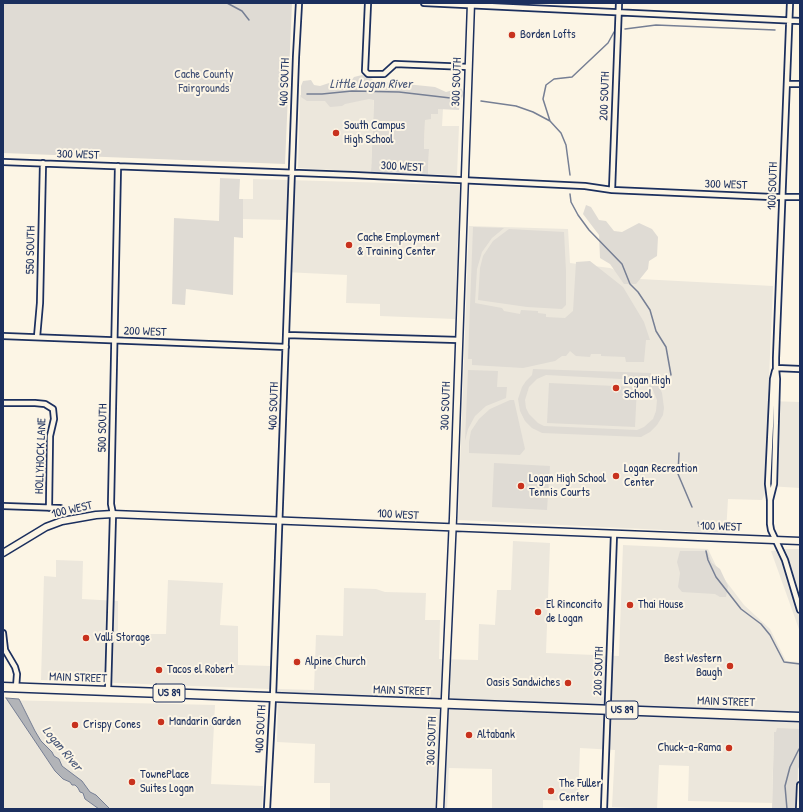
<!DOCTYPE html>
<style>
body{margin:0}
#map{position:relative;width:803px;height:812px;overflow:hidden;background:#fcf5e5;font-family:"Patrick Hand",sans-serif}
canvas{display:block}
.frame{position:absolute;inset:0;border:4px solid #1b2f5e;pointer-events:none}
</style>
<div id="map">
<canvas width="803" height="812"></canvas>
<div class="frame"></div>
</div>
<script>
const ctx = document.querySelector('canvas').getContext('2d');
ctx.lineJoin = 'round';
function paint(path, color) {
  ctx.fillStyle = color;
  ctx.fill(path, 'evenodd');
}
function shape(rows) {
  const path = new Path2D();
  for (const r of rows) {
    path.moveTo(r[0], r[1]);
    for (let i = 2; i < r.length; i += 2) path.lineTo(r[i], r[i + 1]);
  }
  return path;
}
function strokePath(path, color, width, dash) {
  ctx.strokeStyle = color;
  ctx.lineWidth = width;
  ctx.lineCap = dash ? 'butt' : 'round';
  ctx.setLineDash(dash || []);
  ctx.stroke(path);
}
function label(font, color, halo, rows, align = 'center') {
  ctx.font = font + ' "Patrick Hand",sans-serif';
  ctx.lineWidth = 4;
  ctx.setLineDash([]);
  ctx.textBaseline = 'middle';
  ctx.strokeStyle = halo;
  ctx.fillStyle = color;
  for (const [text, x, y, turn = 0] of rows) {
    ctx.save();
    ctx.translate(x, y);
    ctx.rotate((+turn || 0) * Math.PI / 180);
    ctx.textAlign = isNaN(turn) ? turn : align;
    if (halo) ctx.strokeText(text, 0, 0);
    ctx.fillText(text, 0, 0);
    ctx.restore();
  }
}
paint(shape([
 [300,95,374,97,371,172,298,168],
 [438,109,443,109,442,126,459,126,457,175,428,174,429,149,424,149,425,119],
 [253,179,460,185,455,319,380,316,380,304,346,303,347,275,284,272,286,220,242,219,243,199,253,199],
 [469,226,568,229,570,263,610,268,640,279,773,286,768,401,800,402,800,488,768,486,762,500,728,499,726,533,458,520],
 [513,541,550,543,546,653,619,656,623,545,708,549,719,572,744,605,770,629,786,661,800,662,800,734,774,732,772,803,688,801,689,766,659,765,657,809,612,807,615,750,580,748,578,801,543,800,543,809,492,809,492,769,449,768,447,809,330,808,330,783,314,783,315,744,277,742,278,689,314,690,316,635,343,636,344,588,376,589,385,592,426,593,425,620,440,620,439,659,478,660,479,624,495,625,497,590,511,590],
 [786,549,800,549,800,632,771,551],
 [56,560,83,561,82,599,118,601,118,634,166,634,168,580,223,583,220,625,238,626,238,665,271,666,270,689,41,680,44,576,56,577],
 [3,700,215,705,211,784,263,786,262,809,3,809]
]), '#ece7dc');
paint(shape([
 [3,3,292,3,285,164,3,153],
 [362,75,370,77,374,81,387,82,393,87,401,87,406,84,435,87,446,92,461,88,464,93,460,103,459,110,438,109,438,114,431,114,431,119,425,120,424,149,429,149,428,174,371,172,374,100,369,99,345,104,342,106,330,107,325,101,307,101,301,97,301,86,303,81,311,80,314,85,320,86,329,83,341,84,351,81,354,77],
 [220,178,240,179,239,199,243,199,243,238,234,237,233,295,186,289,185,305,172,304,174,218,219,221],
 [586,205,591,207,599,220,606,221,614,231,622,232,639,223,652,229,658,237,657,256,649,261,648,269,636,284,624,284,610,264,600,258,599,235,583,214],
 [473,227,504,228,492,238,482,252,477,269,475,303,502,308,504,311,520,314,521,310,538,311,538,313,546,314,546,317,565,318,573,311,576,262,590,261,623,287,644,322,650,340,646,340,644,362,626,362,625,357,601,356,601,354,591,354,590,357,576,356,570,351,566,356,562,356,555,361,523,368,472,365,472,359,468,359],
 [509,229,564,232,566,271,566,305,562,309,527,307,478,300,480,268,483,256,493,241],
 [533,369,651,373,651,379,659,386,662,393,664,408,663,415,657,425,650,432,641,437,542,433,532,428,525,421,520,411,518,399,522,387,526,381,532,375],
 [546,375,640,380,647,384,653,390,657,400,656,411,653,419,644,427,637,430,544,426,538,423,529,414,526,408,525,400,529,387,537,379],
 [468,370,498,371,497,387,507,387,506,398,486,406,475,416,468,429,465,441],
 [549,383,637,387,635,427,547,423],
 [510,400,514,400,525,449,520,455,469,453,469,442,471,431,479,419,490,409],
 [494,463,550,466,547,510,492,507],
 [680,551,707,551,712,563,720,569,728,586,726,597,720,597,715,594,682,592,678,587,680,573,677,562],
 [777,728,800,729,800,765,798,769,797,809,772,809,774,732,776,732]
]), '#dfdbd4');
const water = shape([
 [6,698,19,699,35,731,41,741,52,752,54,756,59,759,62,766,82,781,90,792,96,795,110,809,99,809,85,799,83,793,80,792,78,788,75,785,72,785,70,782,63,779,55,771,6,698]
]);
paint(water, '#b2b4b8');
strokePath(water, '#767f94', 1);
strokePath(shape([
 [227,3,242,11,249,20],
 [625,29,656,25,775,30],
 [307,94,322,94,352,91,399,92,459,99],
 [481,101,516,106,533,112,550,121,561,133,566,145,570,175],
 [550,121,543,99,546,85,554,79,572,77,608,43,614,32],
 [570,194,571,202,578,215,589,230,622,264,630,284,638,292,650,310,656,331,666,347,671,375],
 [679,453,678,474,692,507],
 [698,522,699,526],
 [706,551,708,560,716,577,741,609,761,624,770,635,784,662,800,664],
 [787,809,785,786,790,767,799,749]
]), '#767f94', 1.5);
const minor = shape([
 [368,3,365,71,368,74,384,74,395,64,469,67],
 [424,3,800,21],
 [787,84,800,84],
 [3,162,353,175,585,186,612,190,772,197,800,197],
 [612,190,619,3],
 [286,335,459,340],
 [3,336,286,347],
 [37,337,40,303,43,163],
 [776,368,800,369],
 [775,371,773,379,768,484,770,500,770,524,771,530,785,560,800,610],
 [3,403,35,403,45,404,53,409,54,419,50,436,49,508],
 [770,500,774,484,777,379,776,369,776,358,790,3],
 [3,506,60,508],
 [3,633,5,650,15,667,17,674,16,688],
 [108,691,113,514,111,504,118,166],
 [267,809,273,697,296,57,299,3],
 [604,809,614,534],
 [799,809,800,785]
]);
const tertiary = shape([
 [3,553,46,527,62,521,96,515,113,514,800,541],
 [440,809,453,518,471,3]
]);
const trunk = shape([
 [3,687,800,717]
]);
strokePath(minor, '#1b2f5e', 8);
strokePath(tertiary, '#1b2f5e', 9);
strokePath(trunk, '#1b2f5e', 11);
strokePath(minor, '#fcf5e5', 4.5);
strokePath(tertiary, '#fcf5e5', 6);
strokePath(trunk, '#fcf5e5', 8);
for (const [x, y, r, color] of [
 [512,35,4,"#c8321e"],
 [336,133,4,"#c8321e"],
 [349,245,4,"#c8321e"],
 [616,388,4,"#c8321e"],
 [616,476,4,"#c8321e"],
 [521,486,4,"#c8321e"],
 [630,605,4,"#c8321e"],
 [538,612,4,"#c8321e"],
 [86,638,4,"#c8321e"],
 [297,662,4,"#c8321e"],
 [730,666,4,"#c8321e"],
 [159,670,4,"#c8321e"],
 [568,683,4,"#c8321e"],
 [161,722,4,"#c8321e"],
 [75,725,4,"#c8321e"],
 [469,735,4,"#c8321e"],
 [729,748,4,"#c8321e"],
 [132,782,4,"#c8321e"],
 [551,791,4,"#c8321e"]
]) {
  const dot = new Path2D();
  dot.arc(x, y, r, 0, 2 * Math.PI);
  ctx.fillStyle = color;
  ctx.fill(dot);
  strokePath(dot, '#fcf5e5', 1.5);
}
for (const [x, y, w] of [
 [169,693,32],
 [622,710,32]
]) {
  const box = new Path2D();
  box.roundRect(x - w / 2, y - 9, w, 18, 3);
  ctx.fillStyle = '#fcf5e5';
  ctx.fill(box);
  strokePath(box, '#1b2f5e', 1);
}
label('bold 11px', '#1b2f5e', null, [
 ["US 89",169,693],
 ["US 89",622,710]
]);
label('12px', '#1b2f5e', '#fcf5e5', [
 ["Borden Lofts",520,35],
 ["South Campus",344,126],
 ["High School",344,140],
 ["Cache Employment",357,238],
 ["& Training Center",357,252],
 ["Logan High",624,381],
 ["School",624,395],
 ["Logan Recreation",624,469],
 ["Center",624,483],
 ["Logan High School",529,479],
 ["Tennis Courts",529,493],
 ["El Rinconcito",546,605],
 ["de Logan",546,619],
 ["Thai House",638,605],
 ["Valli Storage",94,638],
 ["Best Western",722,659,"right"],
 ["Baugh",722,673,"right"],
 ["Alpine Church",305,662],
 ["Tacos el Robert",167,670],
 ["Oasis Sandwiches",560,683,"right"],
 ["Mandarin Garden",169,722],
 ["Crispy Cones",83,725],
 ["Altabank",477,735],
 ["Chuck-a-Rama",721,748,"right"],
 ["TownePlace",140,775],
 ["Suites Logan",140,789],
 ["The Fuller",559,784],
 ["Center",559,798]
], 'left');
label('12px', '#425176', '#fcf5e5', [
 ["Cache County",204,75],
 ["Fairgrounds",204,89]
]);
label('12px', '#1b2f5e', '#fcf5e5', [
 ["400 SOUTH",285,82,-88],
 ["300 SOUTH",457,82,-88],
 ["200 SOUTH",605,96,-88],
 ["300 WEST",78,155,2],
 ["300 WEST",402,167,3],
 ["300 WEST",726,185,2],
 ["100 SOUTH",773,186,-88],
 ["550 SOUTH",31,250,-89],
 ["200 WEST",145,332,2],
 ["400 SOUTH",274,406,-88],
 ["300 SOUTH",446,406,-88],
 ["500 SOUTH",103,428,-89],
 ["HOLLYHOCK LANE",41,456,-88],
 ["100 WEST",72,510,-13],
 ["100 WEST",398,515,3],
 ["100 WEST",721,527,2],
 ["200 SOUTH",599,671,-88],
 ["MAIN STREET",78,678,2],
 ["MAIN STREET",402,691,2],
 ["MAIN STREET",726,702,2],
 ["400 SOUTH",261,729,-87],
 ["300 SOUTH",432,741,-88]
]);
label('italic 13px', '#485779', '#fcf5e5', [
 ["Little Logan River",371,85],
 ["Logan River",62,749,50]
]);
</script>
